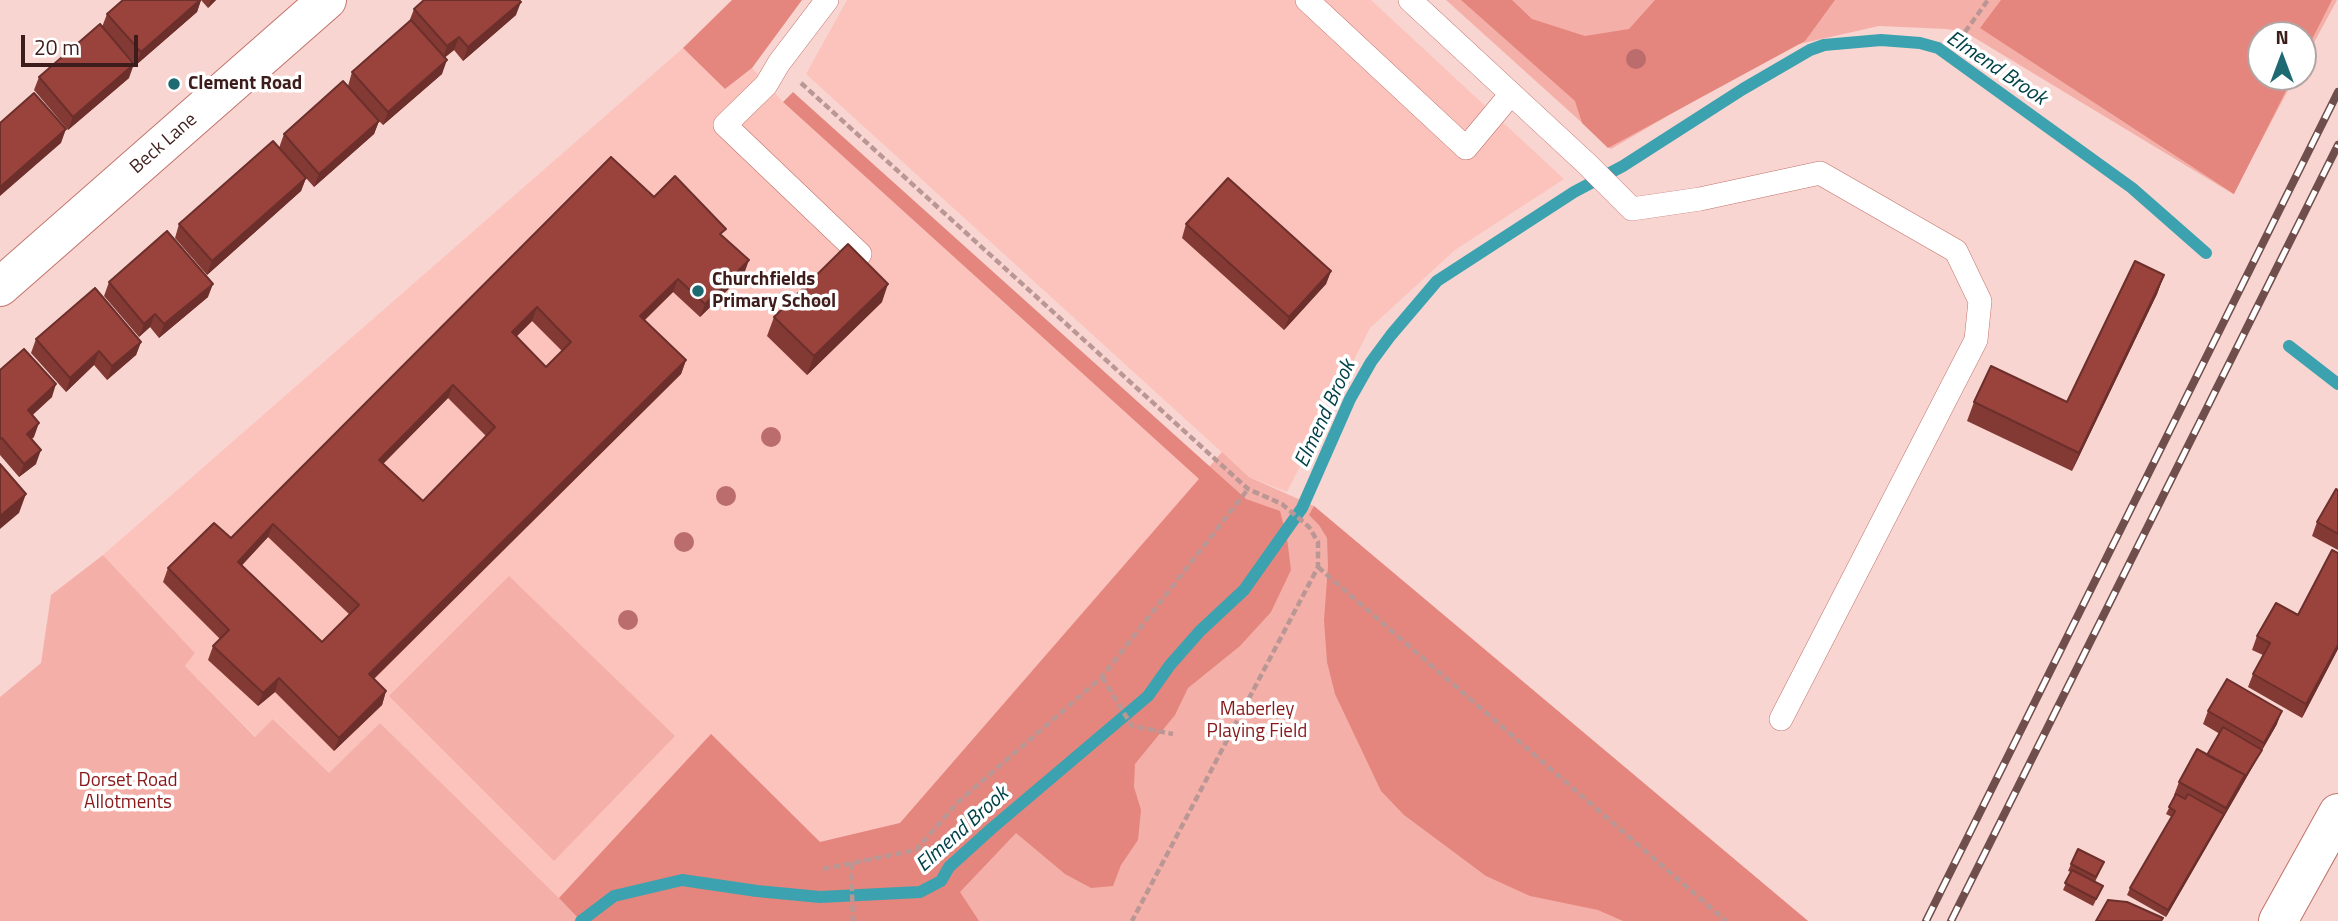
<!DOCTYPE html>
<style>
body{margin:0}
#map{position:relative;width:2338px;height:921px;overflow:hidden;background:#f9d5d1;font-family:"Titillium Web",sans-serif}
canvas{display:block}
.north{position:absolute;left:2247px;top:21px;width:70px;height:70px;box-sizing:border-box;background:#fff;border:2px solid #b1a5a4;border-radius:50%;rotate:0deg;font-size:19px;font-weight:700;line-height:28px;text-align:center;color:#3d1d1b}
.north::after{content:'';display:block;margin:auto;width:24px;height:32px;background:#1e6a72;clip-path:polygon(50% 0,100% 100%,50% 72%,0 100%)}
.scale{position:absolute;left:21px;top:35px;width:117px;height:32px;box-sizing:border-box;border:4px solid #3d1d1b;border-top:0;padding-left:9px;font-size:21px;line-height:24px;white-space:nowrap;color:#3d1d1b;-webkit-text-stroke:5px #fff;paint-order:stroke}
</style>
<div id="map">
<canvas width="2338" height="921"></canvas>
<div class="north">N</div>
<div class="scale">20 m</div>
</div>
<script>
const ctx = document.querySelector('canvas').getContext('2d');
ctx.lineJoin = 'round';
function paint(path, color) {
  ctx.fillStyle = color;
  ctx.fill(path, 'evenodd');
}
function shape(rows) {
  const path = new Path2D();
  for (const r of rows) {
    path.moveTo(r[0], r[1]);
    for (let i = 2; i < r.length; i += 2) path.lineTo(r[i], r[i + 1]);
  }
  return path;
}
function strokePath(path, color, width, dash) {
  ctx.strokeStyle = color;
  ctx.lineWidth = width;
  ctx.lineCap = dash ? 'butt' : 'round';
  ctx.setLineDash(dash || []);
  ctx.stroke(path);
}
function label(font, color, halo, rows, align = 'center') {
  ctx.font = font + ' "Titillium Web",sans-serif';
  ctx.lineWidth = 7;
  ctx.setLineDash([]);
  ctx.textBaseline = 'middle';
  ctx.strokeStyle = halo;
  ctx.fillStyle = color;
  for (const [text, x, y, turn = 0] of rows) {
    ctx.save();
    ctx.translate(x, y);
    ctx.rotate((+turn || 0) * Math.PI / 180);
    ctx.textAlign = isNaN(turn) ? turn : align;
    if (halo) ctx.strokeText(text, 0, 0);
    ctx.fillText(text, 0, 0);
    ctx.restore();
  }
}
paint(shape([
 [847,0,1371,0,1564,179,1455,250,1370,328,1287,492,1249,477,806,74],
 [683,48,725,89,752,68,783,102,1199,479,900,823,820,842,711,734,559,898,380,723,329,774,274,719,256,737,185,666,195,653,103,555]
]), '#fbc3bc');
paint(shape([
 [1446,0,2337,0,2303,63,2303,35,2261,35,2261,77,2295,77,2233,194,1965,32,1946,29,1879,26,1786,47,1611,149],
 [1222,452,1249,477,1314,506,1808,921,0,921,0,697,41,663,51,595,103,555,195,653,185,666,255,737,273,719,329,773,380,723,559,898,711,734,820,842,900,823],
 [509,576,675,736,554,861,389,696]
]), '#f4b0a8');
paint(shape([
 [732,0,802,0,752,68,725,89,683,48],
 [1461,0,1512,0,1532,19,1585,36,1629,29,1655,0,1835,0,1805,41,1608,148,1582,123,1575,101],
 [2001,0,2332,0,2303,57,2303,35,2261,35,2261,77,2293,77,2234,194,1980,28],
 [793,92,1246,499,1280,511,1287,538,1291,570,1271,612,1240,646,1188,688,1175,715,1135,764,1134,787,1141,810,1138,840,1121,865,1113,886,1091,888,1065,874,1016,833,960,892,979,921,581,921,559,898,711,734,820,842,900,823,1199,479,783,102],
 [1314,506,1808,921,1623,921,1598,910,1530,896,1486,876,1404,815,1381,791,1335,694,1327,662,1324,620,1328,566,1327,538,1319,525,1309,515]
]), '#e4867d');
strokePath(shape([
 [2289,346,2338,384],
 [581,921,614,896,682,880,757,891,820,897,920,892,941,881,949,867,991,829,1148,696,1170,665,1200,631,1244,590,1302,508,1350,399,1371,362,1391,335,1437,281,1574,192,1623,166,1743,89,1810,50,1824,45,1881,40,1920,43,1938,48,2132,188,2206,253]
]), '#3ca2af', 12);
const lane = shape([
 [827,0,779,63,766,85,725,125,860,254],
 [1307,0,1466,148,1511,94],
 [1410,0,1587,164,1632,209,1700,199,1820,173,1956,251,1980,301,1976,340,1781,719]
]);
const street = shape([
 [0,287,327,0],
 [2278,921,2338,813]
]);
strokePath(lane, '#c1736b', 24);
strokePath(street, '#c1736b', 40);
strokePath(shape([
 [1965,32,1988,0],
 [801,83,1248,489,1282,504,1309,527,1318,542,1318,567,1132,921],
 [1318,567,1726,921],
 [1102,677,1132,726,1173,734],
 [851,863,853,921],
 [823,869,916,850,958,802,1102,677,1248,489]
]), '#ba9794', 4.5, [7, 3.5]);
strokePath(lane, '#fff', 23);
strokePath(street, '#fff', 38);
const rail = shape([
 [1926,921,2338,92],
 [1951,921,2338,145]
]);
strokePath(rail, '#6f4e4c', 8);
strokePath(rail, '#fff', 5, [16]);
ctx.fillStyle = '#bb6c6c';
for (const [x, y] of [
 [1636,59],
 [771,437],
 [726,496],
 [684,542],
 [628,620]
]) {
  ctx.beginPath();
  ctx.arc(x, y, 10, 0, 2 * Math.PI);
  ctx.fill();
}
paint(shape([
 [123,0,216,0,208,8,201,0,197,12,136,65,103,28,129,78,68,130,34,90,39,77,102,27,107,14],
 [414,9,516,15,463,61,454,50,444,58,442,74,383,125,379,121,374,134,314,187,306,178,301,191,207,275,175,238,179,224,279,148,284,134,348,86,352,72,409,22],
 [654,197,723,237,744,274,700,317,673,292,645,320,686,360,681,374,374,679,386,691,382,705,334,751,275,692,258,706,208,660,213,646,220,639,163,582,168,568,231,538],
 [532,321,562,351,546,367,516,337],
 [448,398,486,436,423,501,383,464],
 [268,537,349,614,322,642,242,565],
 [1186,224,1331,271,1326,284,1284,330,1182,238],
 [2164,275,2157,294,2072,471,1967,421,1974,402,2067,402],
 [109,282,208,297,159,338,150,327,139,337,104,296],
 [882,302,807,375,767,336,774,317],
 [36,339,141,342,136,355,107,380,94,365,66,392,31,353],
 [0,370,52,397,32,415,34,437,31,439,36,464,19,477,0,455],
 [2338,490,2338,550,2312,536,2317,522],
 [2338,553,2338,649,2302,718,2248,687,2253,674,2263,655,2252,650,2257,636,2298,615],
 [2208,711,2277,724,2166,917,2127,895,2130,888,2172,817,2166,814,2175,796,2174,795,2179,782,2207,755,2220,734,2203,724],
 [2104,862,2095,882,2103,886,2093,906,2063,890,2071,872,2068,871,2071,864]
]), '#843a34');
paint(shape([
 [200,0,201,0,197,12,136,65,141,52],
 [211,0,216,0,208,8],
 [521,2,516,15,463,61,468,47],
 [459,37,454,50,443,59,447,46],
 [447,60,442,74,383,125,388,112],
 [134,64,129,78,68,130,73,117],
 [379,121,374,134,314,187,319,174],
 [66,129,61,143,0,196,0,187],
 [306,178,301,191,207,275,212,261],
 [749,260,744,274,700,317,705,304],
 [1331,271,1326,284,1284,330,1289,317],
 [2164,275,2157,294,2072,471,2079,453],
 [678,279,673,292,635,329,640,316],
 [213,284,208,297,159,338,164,324],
 [888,284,882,302,807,375,814,356],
 [537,307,532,321,507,346,512,332],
 [155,314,150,327,139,337,144,324],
 [141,342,136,355,107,380,112,366],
 [99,351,94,365,66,392,70,378],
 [686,360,681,374,364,688,369,674],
 [56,384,52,397,23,424,28,410],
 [453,385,448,398,374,473,379,460],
 [39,423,34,437,22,447,27,434],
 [41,450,36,464,19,477,24,464],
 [26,494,19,513,0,529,0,516],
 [273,524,268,537,233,575,238,562],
 [2338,645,2338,649,2302,718,2306,704],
 [279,678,275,692,258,706,263,693],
 [386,691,382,705,334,751,339,738],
 [2282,711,2277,724,2240,789,2242,782,2262,750,2264,743],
 [2245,775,2240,789,2166,917,2168,910,2224,814,2226,808]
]), '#6c2f2b');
const building = shape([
 [123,0,200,0,141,52,107,14,123,0],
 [424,0,519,0,521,2,468,47,459,37,447,46,414,9,424,0],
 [411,20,447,60,388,112,352,72,411,20],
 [100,24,134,64,73,117,39,77,100,24],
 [343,81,379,121,319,174,284,134,343,81],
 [34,93,66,129,0,187,0,123,34,93],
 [273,141,306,178,212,261,179,224,273,141],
 [611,157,654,197,675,176,726,229,720,234,749,260,705,304,678,279,640,316,686,360,369,674,386,691,339,738,279,678,263,693,213,646,229,630,168,568,214,523,231,538,611,157],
 [537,307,571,342,546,367,512,332,537,307],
 [453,385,495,427,423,501,379,460,453,385],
 [273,524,359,605,322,642,238,562,273,524],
 [1228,178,1331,271,1289,317,1186,224,1228,178],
 [167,231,213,284,164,324,155,314,144,324,109,282,167,231],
 [848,244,888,284,814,356,774,317,848,244],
 [2135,261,2164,275,2079,453,1974,402,1991,366,2067,402,2135,261],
 [95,288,141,342,112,366,99,351,70,378,36,339,95,288],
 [24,349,56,384,28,410,39,423,27,434,41,450,24,464,2,438,0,439,0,370,24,349],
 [0,464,26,494,0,516,0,464],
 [2336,489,2338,490,2338,534,2317,522,2336,489],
 [2332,550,2338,553,2338,645,2306,704,2253,674,2270,643,2257,636,2276,603,2298,615,2332,550],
 [2227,679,2282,711,2264,743,2208,711,2227,679],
 [2223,727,2262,750,2242,782,2245,775,2207,755,2223,727],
 [2197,749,2245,775,2226,808,2179,782,2197,749],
 [2176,794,2185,799,2188,794,2224,814,2168,910,2130,888,2175,811,2169,807,2176,794],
 [2078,849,2104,862,2096,877,2071,864,2078,849],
 [2072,870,2103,886,2096,899,2065,883,2072,870],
 [2108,900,2127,902,2163,918,2161,921,2096,921,2108,900]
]);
paint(building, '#9a433d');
strokePath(building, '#6c2f2b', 2);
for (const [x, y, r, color] of [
 [174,84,7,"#1e6a72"],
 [698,291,7,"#1e6a72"]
]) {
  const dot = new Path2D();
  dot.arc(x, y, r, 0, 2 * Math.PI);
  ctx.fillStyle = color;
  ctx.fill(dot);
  strokePath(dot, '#fff', 2.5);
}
label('bold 19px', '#3d1d1b', '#fff', [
 ["Clement Road",188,84],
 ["Churchfields",712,280],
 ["Primary School",712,302]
], 'left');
label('19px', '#3d1d1b', '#fff', [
 ["Beck Lane",164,144,-41]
]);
label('19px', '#881719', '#fff', [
 ["Maberley",1257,710],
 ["Playing Field",1257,732],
 ["Dorset Road",128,781],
 ["Allotments",128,803]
]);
label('italic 21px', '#004148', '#fff', [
 ["Elmend Brook",1996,69,34],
 ["Elmend Brook",1326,414,-65],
 ["Elmend Brook",963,830,-42]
]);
</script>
